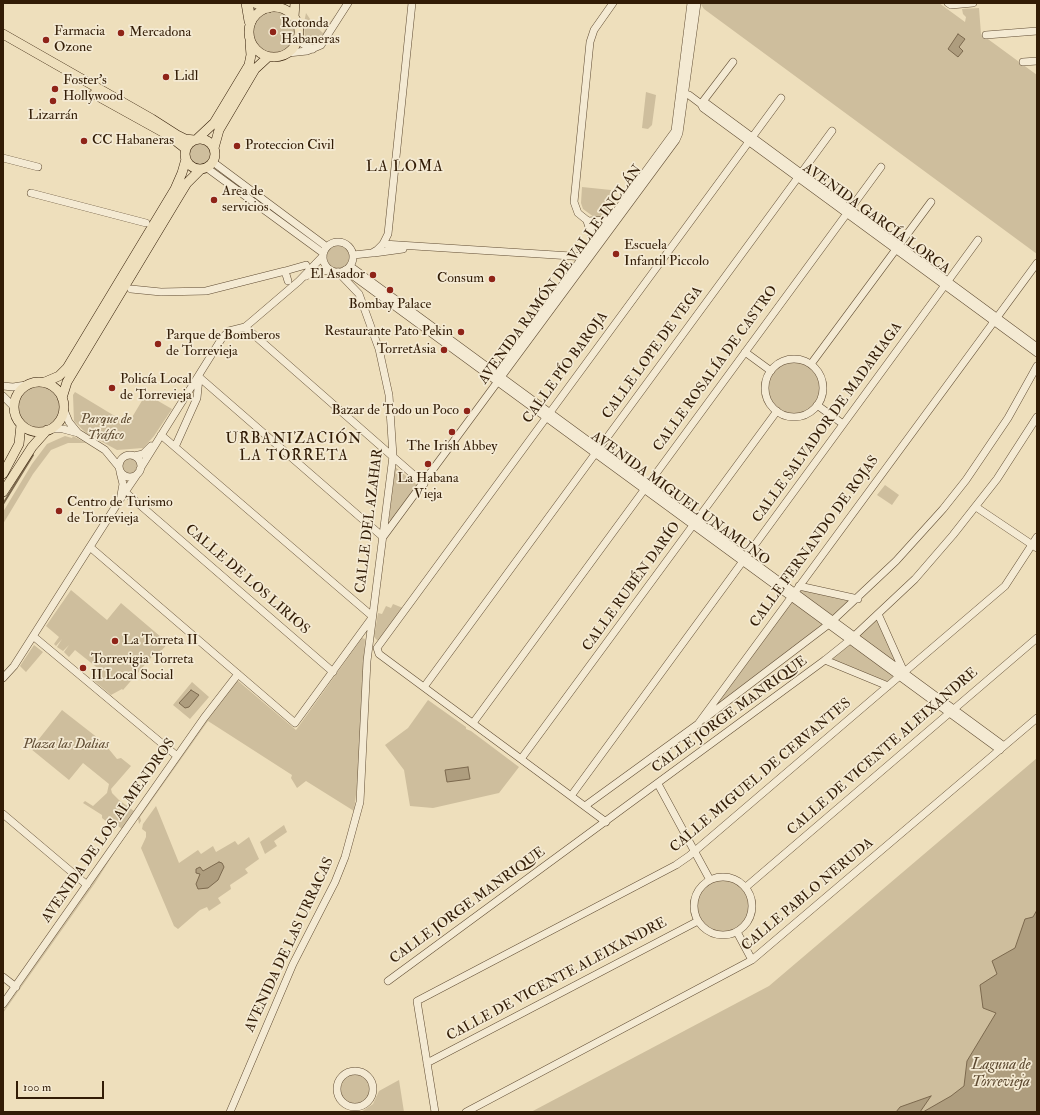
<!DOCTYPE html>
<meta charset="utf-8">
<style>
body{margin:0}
#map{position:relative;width:1040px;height:1115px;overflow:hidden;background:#eedfbc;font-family:"IM FELL Double Pica",serif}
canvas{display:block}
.frame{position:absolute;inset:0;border:4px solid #321c06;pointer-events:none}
.scale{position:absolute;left:16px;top:1081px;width:88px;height:18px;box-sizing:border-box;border:2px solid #321c06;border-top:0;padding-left:5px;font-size:12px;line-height:14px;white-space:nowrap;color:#321c06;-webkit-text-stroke:3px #f4ead3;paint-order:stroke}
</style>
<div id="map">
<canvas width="1040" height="1115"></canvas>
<div class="frame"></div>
<div class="scale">100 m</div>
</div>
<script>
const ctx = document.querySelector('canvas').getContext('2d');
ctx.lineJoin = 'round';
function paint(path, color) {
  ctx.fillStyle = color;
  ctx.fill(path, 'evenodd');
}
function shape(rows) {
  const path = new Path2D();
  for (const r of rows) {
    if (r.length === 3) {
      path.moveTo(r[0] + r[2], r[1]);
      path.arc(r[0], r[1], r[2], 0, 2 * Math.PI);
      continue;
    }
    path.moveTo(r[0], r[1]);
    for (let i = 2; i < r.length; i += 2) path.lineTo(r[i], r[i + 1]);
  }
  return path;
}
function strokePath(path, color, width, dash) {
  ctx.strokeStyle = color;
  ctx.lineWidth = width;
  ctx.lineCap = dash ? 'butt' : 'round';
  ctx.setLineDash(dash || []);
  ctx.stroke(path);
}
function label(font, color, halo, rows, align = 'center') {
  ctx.font = font + ' "IM FELL Double Pica",serif';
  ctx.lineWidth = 3.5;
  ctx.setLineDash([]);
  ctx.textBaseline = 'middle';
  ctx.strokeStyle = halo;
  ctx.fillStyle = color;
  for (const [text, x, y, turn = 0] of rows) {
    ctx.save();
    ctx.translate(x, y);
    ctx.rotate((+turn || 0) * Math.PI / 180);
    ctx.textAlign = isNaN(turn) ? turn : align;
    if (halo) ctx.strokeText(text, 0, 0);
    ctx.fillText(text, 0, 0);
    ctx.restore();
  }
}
paint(shape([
 [700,3,939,3,965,22,966,17,963,14,962,9,979,8,981,34,1037,75,1037,254,704,9],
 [274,32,20],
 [306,13,314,25,323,33,336,13,321,38,314,44,307,42,305,38,304,23],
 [646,92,656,95,652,125,648,129,642,128],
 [200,154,11],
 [582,187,611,190,608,214,606,217,594,217,583,209,581,203],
 [338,257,11],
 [794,388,26],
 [39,406,21],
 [75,392,128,424,146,394,172,409,154,436,143,448,117,450,86,433,74,421,73,395],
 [65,436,72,438,73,436,86,443,68,443,51,450,33,474,3,524,3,512,32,464,47,444],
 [130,466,9],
 [395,467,416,484,417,486,391,521,389,520],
 [885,485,899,495,892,505,877,495],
 [801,589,849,601,832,617,799,593],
 [71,590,107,620,121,603,168,643,162,650,155,653,123,690,122,689,111,695,93,680,100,670,75,650,69,657,64,652,69,645,63,651,57,647,62,639,56,646,54,644,59,637,46,626],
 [792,601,824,624,718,705,717,703],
 [393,604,403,608,379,640,377,640,374,637,378,613,382,614,386,606,391,608],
 [876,621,877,621,898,664,859,636],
 [362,638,365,639,359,770,354,811,306,781,297,788,291,778,292,775,208,721,140,817,141,821,139,824,138,818,207,718,237,680,296,730],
 [850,643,895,677,888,682,831,659],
 [34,645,43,652,26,672,20,666],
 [192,682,209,697,190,719,173,705],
 [428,700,466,727,466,729,471,731,519,767,499,793,433,808,410,806,404,770,385,745,408,728],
 [62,710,103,742,117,759,121,758,131,766,111,789,112,793,119,800,134,811,122,829,117,825,115,828,102,818,102,815,83,803,85,801,93,806,107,793,109,784,83,763,69,780,31,749],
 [1037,758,1037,1112,531,1112,769,986],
 [156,806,179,863,198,850,201,854,213,846,216,852,235,841,238,845,249,837,259,859,245,869,248,873,230,885,231,889,218,898,221,903,209,911,207,907,200,910,178,929,174,926,141,848,146,837,146,832,142,829,143,824],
 [284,825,287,832,274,841,277,846,265,854,260,842],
 [128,831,95,883,3,1013,3,1011],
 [723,906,26],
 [355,1089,15],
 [399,1080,404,1112,361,1112,373,1104,379,1091]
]), '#cebe9d');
const water = shape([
 [958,34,965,39,959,47,963,51,958,57,948,49,958,34],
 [191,690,199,695,189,707,185,708,179,703,191,690],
 [468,767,470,779,447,782,445,770,468,767],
 [219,862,222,863,224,867,218,880,208,888,198,889,196,884,200,874,196,873,196,869,200,867,203,871,219,862],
 [1037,910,1037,1112,923,1112,951,1096,964,1086,967,1061,996,1013,983,1008,980,985,997,974,992,961,1015,948,1025,919,1033,917,1037,910],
 [931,1096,920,1112,896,1112,900,1107,931,1096]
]);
paint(water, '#ae9d7e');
strokePath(water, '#7c694e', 1);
strokePath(shape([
 [3,504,33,455]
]), '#7c694e', 2);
const minor = shape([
 [948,3,951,5,973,3],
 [986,35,1037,31],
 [298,38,303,44,313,49],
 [288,53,307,51,321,45,348,3],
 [1023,62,1037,61],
 [680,92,689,95,701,104,703,108,1037,353],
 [701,104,706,103,1037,347],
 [701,104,733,62],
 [3,158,38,167],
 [213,162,327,247],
 [207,168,323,253],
 [31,193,146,223],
 [587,221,610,220],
 [587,221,594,243],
 [604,234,578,213,574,202,590,42,594,30,613,3],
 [338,257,15],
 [383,244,587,257],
 [374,253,403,249],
 [353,255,372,253,377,250,383,244,388,234,412,3],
 [350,266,1004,746],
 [345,270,1000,750],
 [285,271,306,265],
 [306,276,314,272,330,270],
 [131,289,161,292,206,291,285,271,288,281],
 [245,327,424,484],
 [745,352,771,371],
 [794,388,29],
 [811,364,931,202],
 [497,374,675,131,691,3],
 [199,377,383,537],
 [3,386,13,387,26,385],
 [3,396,13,406],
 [817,405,843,424],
 [64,410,69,422,78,433,105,450,119,467],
 [50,429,63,429,78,433],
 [161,435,372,616],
 [175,447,197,398,199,378],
 [130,466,11],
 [134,456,143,454,151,446],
 [140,469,222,338,229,331,245,327,251,322,299,281,323,256],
 [120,472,123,484,121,495],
 [125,492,333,672],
 [976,507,1037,548],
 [383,537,676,140,679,133,697,3],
 [90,547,295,723,371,619],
 [799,586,858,599],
 [878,614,904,672],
 [33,636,177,756],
 [825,660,888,686],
 [3,678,14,666,121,498,138,473],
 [424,687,832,131],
 [704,719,829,624,896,561,943,509,966,480,1008,418,1037,366],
 [473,723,881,167],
 [521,759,777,411],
 [658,784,710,880],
 [571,796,978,240],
 [585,806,698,724,1037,263],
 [3,814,87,885],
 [606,822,379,654,377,648,781,98],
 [723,906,29],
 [746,887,1037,638],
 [737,932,752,960],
 [3,977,16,987],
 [388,981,825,660,850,640,915,579,953,535,997,479,1037,417],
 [3,1004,204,718,238,674],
 [427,1063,698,921],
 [355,1089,18],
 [230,1112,293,964,335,882,345,857,360,802,367,661,393,456,389,395,379,349,359,294,338,272],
 [435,1112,417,1001,676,865,689,856,1005,586,1037,537],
 [466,1112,752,960,1037,718]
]);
const major = shape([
 [274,32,25],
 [294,17,295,3],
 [3,34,152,119,177,135,185,139,194,140],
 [94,94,168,135,186,149],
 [200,154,15],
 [197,139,214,123,249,65,251,55,250,43],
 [214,148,219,130,255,69,268,57],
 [39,407,25],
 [45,382,59,376,67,368,175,189,182,173,186,159],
 [62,398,67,382,179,196,187,183,201,169],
 [3,474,19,444,21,425],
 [3,492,32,447,47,430]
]);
const highway = shape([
 [247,3,250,21],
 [257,3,268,7]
]);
strokePath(minor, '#614d34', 8);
strokePath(major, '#321c06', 10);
strokePath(highway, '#321c06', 12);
strokePath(minor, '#f4ead3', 7);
strokePath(major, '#eedfbc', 9);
strokePath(highway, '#eedfbc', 11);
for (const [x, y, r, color] of [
 [273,32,4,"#8f2418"],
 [121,33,4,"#8f2418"],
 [46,40,4,"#8f2418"],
 [166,77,4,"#8f2418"],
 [55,89,4,"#8f2418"],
 [53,101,4,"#8f2418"],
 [84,141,4,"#8f2418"],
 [237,146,4,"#8f2418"],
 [214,200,4,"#8f2418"],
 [616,254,4,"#8f2418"],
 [373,275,4,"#8f2418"],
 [492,279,4,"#8f2418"],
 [390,290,4,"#8f2418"],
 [461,332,4,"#8f2418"],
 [158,344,4,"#8f2418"],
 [444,350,4,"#8f2418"],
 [112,388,4,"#8f2418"],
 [467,411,4,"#8f2418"],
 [452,432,4,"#8f2418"],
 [428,464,4,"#8f2418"],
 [59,511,4,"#8f2418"],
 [115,641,4,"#8f2418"],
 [83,668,4,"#8f2418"]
]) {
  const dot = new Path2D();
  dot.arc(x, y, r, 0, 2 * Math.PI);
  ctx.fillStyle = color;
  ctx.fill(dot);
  strokePath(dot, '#f4ead3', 1.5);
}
label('14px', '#321c06', '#f4ead3', [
 ["Rotonda",281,24],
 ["Habaneras",281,40],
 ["Farmacia",54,32],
 ["Ozone",54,48],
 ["Mercadona",129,33],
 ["Lidl",174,77],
 ["Foster's",63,81],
 ["Hollywood",63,97],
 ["Lizarrán",53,116,"center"],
 ["CC Habaneras",92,141],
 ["Proteccion Civil",245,146],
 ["Area de",222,192],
 ["servicios",222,208],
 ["Escuela",624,246],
 ["Infantil Piccolo",624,262],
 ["El Asador",365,275,"right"],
 ["Consum",484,279,"right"],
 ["Bombay Palace",390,305,"center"],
 ["Restaurante Pato Pekin",453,332,"right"],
 ["Parque de Bomberos",166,336],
 ["de Torrevieja",166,352],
 ["TorretAsia",436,350,"right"],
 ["Policía Local",120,380],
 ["de Torrevieja",120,396],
 ["Bazar de Todo un Poco",459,411,"right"],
 ["The Irish Abbey",452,447,"center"],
 ["La Habana",428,479,"center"],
 ["Vieja",428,495,"center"],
 ["Centro de Turismo",67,503],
 ["de Torrevieja",67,519],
 ["La Torreta II",123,641],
 ["Torrevigia Torreta",91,660],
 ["II Local Social",91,676]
], 'left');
label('14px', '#321c06', '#f4ead3', [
 ["AVENIDA GARCÍA LORCA",876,219,36],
 ["AVENIDA RAMÓN DE VALLE-INCLÁN",561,275,-54],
 ["CALLE LOPE DE VEGA",653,353,-54],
 ["CALLE PÍO BAROJA",566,368,-54],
 ["CALLE ROSALÍA DE CASTRO",716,369,-54],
 ["CALLE SALVADOR DE MADARIAGA",828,423,-54],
 ["AVENIDA MIGUEL UNAMUNO",680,499,36],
 ["CALLE DEL AZAHAR",370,521,-83],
 ["CALLE FERNANDO DE ROJAS",815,542,-54],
 ["CALLE DE LOS LIRIOS",247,580,41],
 ["CALLE RUBÉN DARÍO",632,587,-54],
 ["CALLE JORGE MANRIQUE",730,715,-36],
 ["CALLE DE VICENTE ALEIXANDRE",883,752,-41],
 ["CALLE MIGUEL DE CERVANTES",761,776,-40],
 ["AVENIDA DE LOS ALMENDROS",109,831,-55],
 ["CALLE PABLO NERUDA",808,895,-40],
 ["CALLE JORGE MANRIQUE",468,906,-36],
 ["AVENIDA DE LAS URRACAS",290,945,-65],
 ["CALLE DE VICENTE ALEIXANDRE",557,980,-28]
]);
label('italic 14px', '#614d33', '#f4ead3', [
 ["Parque de",106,420],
 ["Tráfico",106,436],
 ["Plaza las Dalias",66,745]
]);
ctx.letterSpacing = '1px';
label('15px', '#321c06', '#f4ead3', [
 ["LA LOMA",405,168],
 ["URBANIZACIÓN",294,440],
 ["LA TORRETA",294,457]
]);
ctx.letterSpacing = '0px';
label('italic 15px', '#5d4930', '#f4ead3', [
 ["Laguna de",1001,1066],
 ["Torrevieja",1001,1083]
]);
</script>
